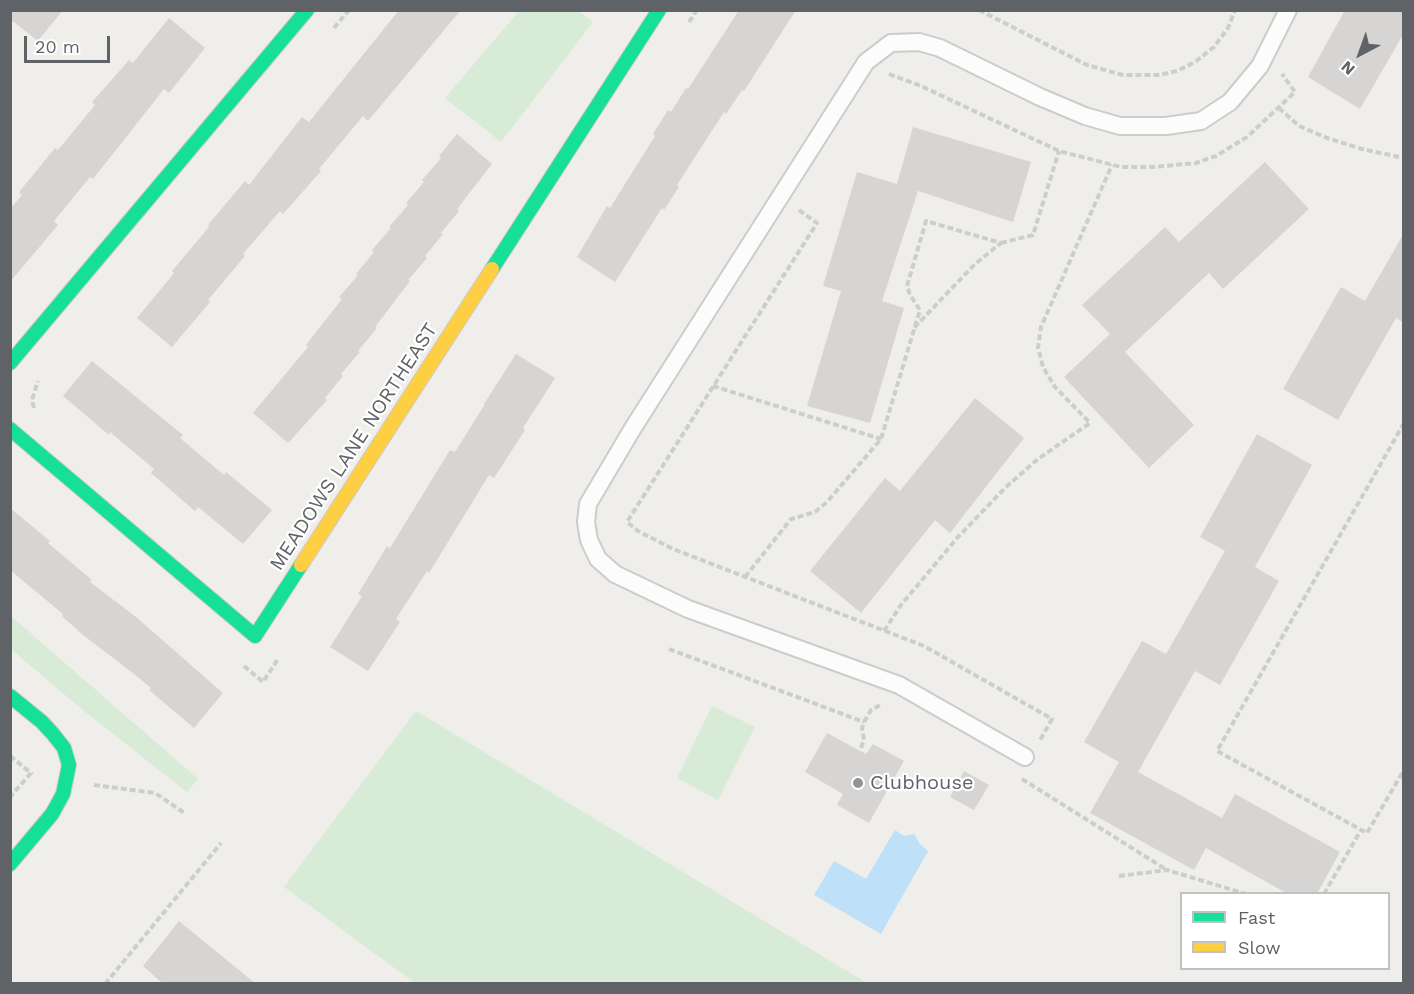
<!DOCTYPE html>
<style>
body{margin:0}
#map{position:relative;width:1414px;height:994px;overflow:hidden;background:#efeeea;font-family:"Work Sans",sans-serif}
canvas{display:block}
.frame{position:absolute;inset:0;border:12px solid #5f6368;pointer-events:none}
.legend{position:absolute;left:1180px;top:892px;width:210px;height:78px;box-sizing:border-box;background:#fff;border:2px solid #bfc1c3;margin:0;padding:8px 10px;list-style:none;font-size:18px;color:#5f6368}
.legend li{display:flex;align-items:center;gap:12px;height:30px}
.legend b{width:30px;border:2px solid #bfc1c3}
.north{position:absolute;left:1330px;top:24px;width:60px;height:60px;-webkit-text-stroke:4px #fff;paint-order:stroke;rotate:221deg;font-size:16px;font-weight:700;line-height:24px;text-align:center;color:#5f6368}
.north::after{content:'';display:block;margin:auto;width:21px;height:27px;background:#5f6368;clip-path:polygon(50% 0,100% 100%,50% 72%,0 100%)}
.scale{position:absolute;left:24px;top:36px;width:86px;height:27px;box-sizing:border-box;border:3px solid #5f6368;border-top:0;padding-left:8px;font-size:18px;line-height:21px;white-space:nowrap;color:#5f6368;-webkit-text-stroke:4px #fff;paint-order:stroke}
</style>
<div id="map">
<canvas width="1414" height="994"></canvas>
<div class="frame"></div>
<ul class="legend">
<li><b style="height:8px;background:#16e098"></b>Fast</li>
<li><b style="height:8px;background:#ffcf43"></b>Slow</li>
</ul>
<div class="north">N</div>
<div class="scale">20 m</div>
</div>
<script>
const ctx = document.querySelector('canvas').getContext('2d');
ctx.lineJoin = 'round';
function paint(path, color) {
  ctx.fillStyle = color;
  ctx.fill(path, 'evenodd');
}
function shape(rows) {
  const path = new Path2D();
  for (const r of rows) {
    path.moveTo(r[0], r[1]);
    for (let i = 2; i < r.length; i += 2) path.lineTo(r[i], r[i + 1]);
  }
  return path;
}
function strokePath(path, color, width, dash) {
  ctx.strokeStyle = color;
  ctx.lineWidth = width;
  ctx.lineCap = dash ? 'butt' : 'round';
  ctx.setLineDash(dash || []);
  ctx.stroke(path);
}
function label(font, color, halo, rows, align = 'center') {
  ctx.font = font + ' "Work Sans",sans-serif';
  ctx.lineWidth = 4.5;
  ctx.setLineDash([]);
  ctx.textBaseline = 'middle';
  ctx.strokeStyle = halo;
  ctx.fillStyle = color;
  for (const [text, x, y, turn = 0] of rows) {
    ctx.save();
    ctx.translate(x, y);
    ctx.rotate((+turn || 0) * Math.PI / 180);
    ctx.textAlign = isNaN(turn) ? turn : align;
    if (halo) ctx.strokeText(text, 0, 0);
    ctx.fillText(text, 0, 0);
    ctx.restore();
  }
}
paint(shape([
 [520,10,579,11,593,22,501,142,445,98],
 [11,616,198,779,187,792,84,711,11,649],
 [712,706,755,727,718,800,677,778],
 [416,711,867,983,415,983,284,887]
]), '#d8ebd6');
paint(shape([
 [895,830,904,836,914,834,920,844,928,851,881,934,814,895,834,861,866,879]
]), '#bfe0f9');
paint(shape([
 [10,10,63,10,38,41,10,19],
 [399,10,461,10,368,121,363,116,319,169,321,171,283,214,280,211,243,254,245,256,208,300,210,302,172,347,137,318,174,273,172,271,209,227,208,225,245,181,249,185,302,117,309,122],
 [739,10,796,10,744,91,742,90,726,114,724,112,677,185,679,187,664,210,662,208,615,282,577,257,607,206,610,208,655,136,653,134,668,110,671,112,686,88,688,89],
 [1345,10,1404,10,1404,33,1360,109,1308,77],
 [169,18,205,48,169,93,164,89,93,179,90,177,54,221,58,225,10,282,10,209,22,195,19,192,55,148,58,150,95,105,92,102,129,60,133,63],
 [913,127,1031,162,1013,222,918,191,882,301,904,308,870,423,807,406,841,291,823,286,857,172,897,184],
 [457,134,492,164,457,209,459,211,441,233,443,234,425,256,427,258,408,280,410,281,375,327,377,328,358,351,360,352,341,374,343,376,325,398,327,400,288,443,253,413,308,347,306,345,342,299,339,297,358,275,356,274,374,252,372,250,391,228,389,227,408,205,406,203,424,182,422,180,441,158,439,156],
 [1265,162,1309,209,1223,289,1209,273,1125,352,1194,425,1149,468,1064,377,1110,334,1082,305,1165,227,1179,242],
 [1404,233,1404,323,1396,318,1338,420,1283,389,1341,287,1365,301],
 [516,354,555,378,523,428,525,430,494,478,489,475,429,573,427,571,396,619,400,622,368,671,330,647,362,596,358,594,387,546,390,548,450,450,455,452,485,404,484,404],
 [92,361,183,435,180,438,224,475,226,472,272,510,243,544,198,507,195,511,151,473,154,469,110,432,109,435,63,396],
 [975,398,1024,438,950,533,935,520,861,613,810,571,885,478,900,491],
 [1257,434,1312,465,1255,567,1279,581,1220,685,1195,671,1138,772,1222,818,1235,794,1340,852,1317,894,1288,894,1206,848,1194,870,1090,813,1119,762,1084,742,1142,641,1166,654,1225,551,1200,537],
 [10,508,50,541,48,543,92,580,90,582,136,617,223,693,194,728,149,690,151,688,129,670,83,635,62,616,63,614,10,570],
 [827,733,866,754,873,744,904,761,869,823,837,805,843,794,805,772],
 [964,771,989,785,974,810,950,797],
 [179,921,256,984,163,984,143,966]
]), '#d6d5d3');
const lane = shape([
 [1025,757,899,685,688,609,615,574,598,559,589,540,586,522,588,504,633,428,866,62,891,43,919,42,940,48,1040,97,1085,116,1120,126,1166,126,1201,121,1230,102,1260,66,1288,10]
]);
const fast = shape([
 [492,269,659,10],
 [10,363,307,10],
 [10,429,255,636,301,565],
 [10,696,42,722,53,734,64,748,69,765,63,794,52,814,10,864]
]);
const slow = shape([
 [301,565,492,269]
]);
strokePath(lane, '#cbcccc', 20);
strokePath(fast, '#cacacb', 16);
strokePath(slow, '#cacacb', 16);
strokePath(shape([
 [979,10,1087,65,1123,75,1159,75,1177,71,1195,62,1214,47,1228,28,1235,10],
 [689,22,697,10],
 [334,28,349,10],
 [889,74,921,86,1059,151,1121,167,1153,167,1196,163,1216,156,1247,137,1295,92,1282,74],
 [1279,108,1299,126,1327,138,1362,149,1404,158],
 [799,210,817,223,627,522,638,531,673,549,924,646,1052,719,1040,740],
 [1001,243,1033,235,1059,151],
 [713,386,881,439],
 [34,408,32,400,38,381],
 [1404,423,1217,751,1367,833,1404,770],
 [745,577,791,519,815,512,827,502,881,439,920,310,910,295,907,286,926,221,1001,243,975,264,914,328],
 [884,631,901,605,958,537,1006,487,1038,459,1090,423,1055,387,1043,367,1038,348,1041,327,1112,165],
 [669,649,864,722],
 [244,666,263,682,278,659],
 [861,748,864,740,862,728,864,722,871,710,882,704],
 [10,756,31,773,10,797],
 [1022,779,1167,870],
 [94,785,155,793,186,814],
 [1119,876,1167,870,1246,894],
 [1324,894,1361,830],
 [105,984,221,843]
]), '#cacfcc', 4, [6, 3]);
strokePath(lane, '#fdfcfc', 16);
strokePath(fast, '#16e098', 14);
strokePath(slow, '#ffcf43', 14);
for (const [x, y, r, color] of [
 [858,783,6,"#919496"]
]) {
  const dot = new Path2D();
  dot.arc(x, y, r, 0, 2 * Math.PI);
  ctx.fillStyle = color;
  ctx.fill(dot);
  strokePath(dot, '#fff', 2);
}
label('20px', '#5f6368', '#fff', [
 ["MEADOWS LANE NORTHEAST",354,447,-57]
]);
label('20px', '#5f6368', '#fff', [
 ["Clubhouse",870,783]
], 'left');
</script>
